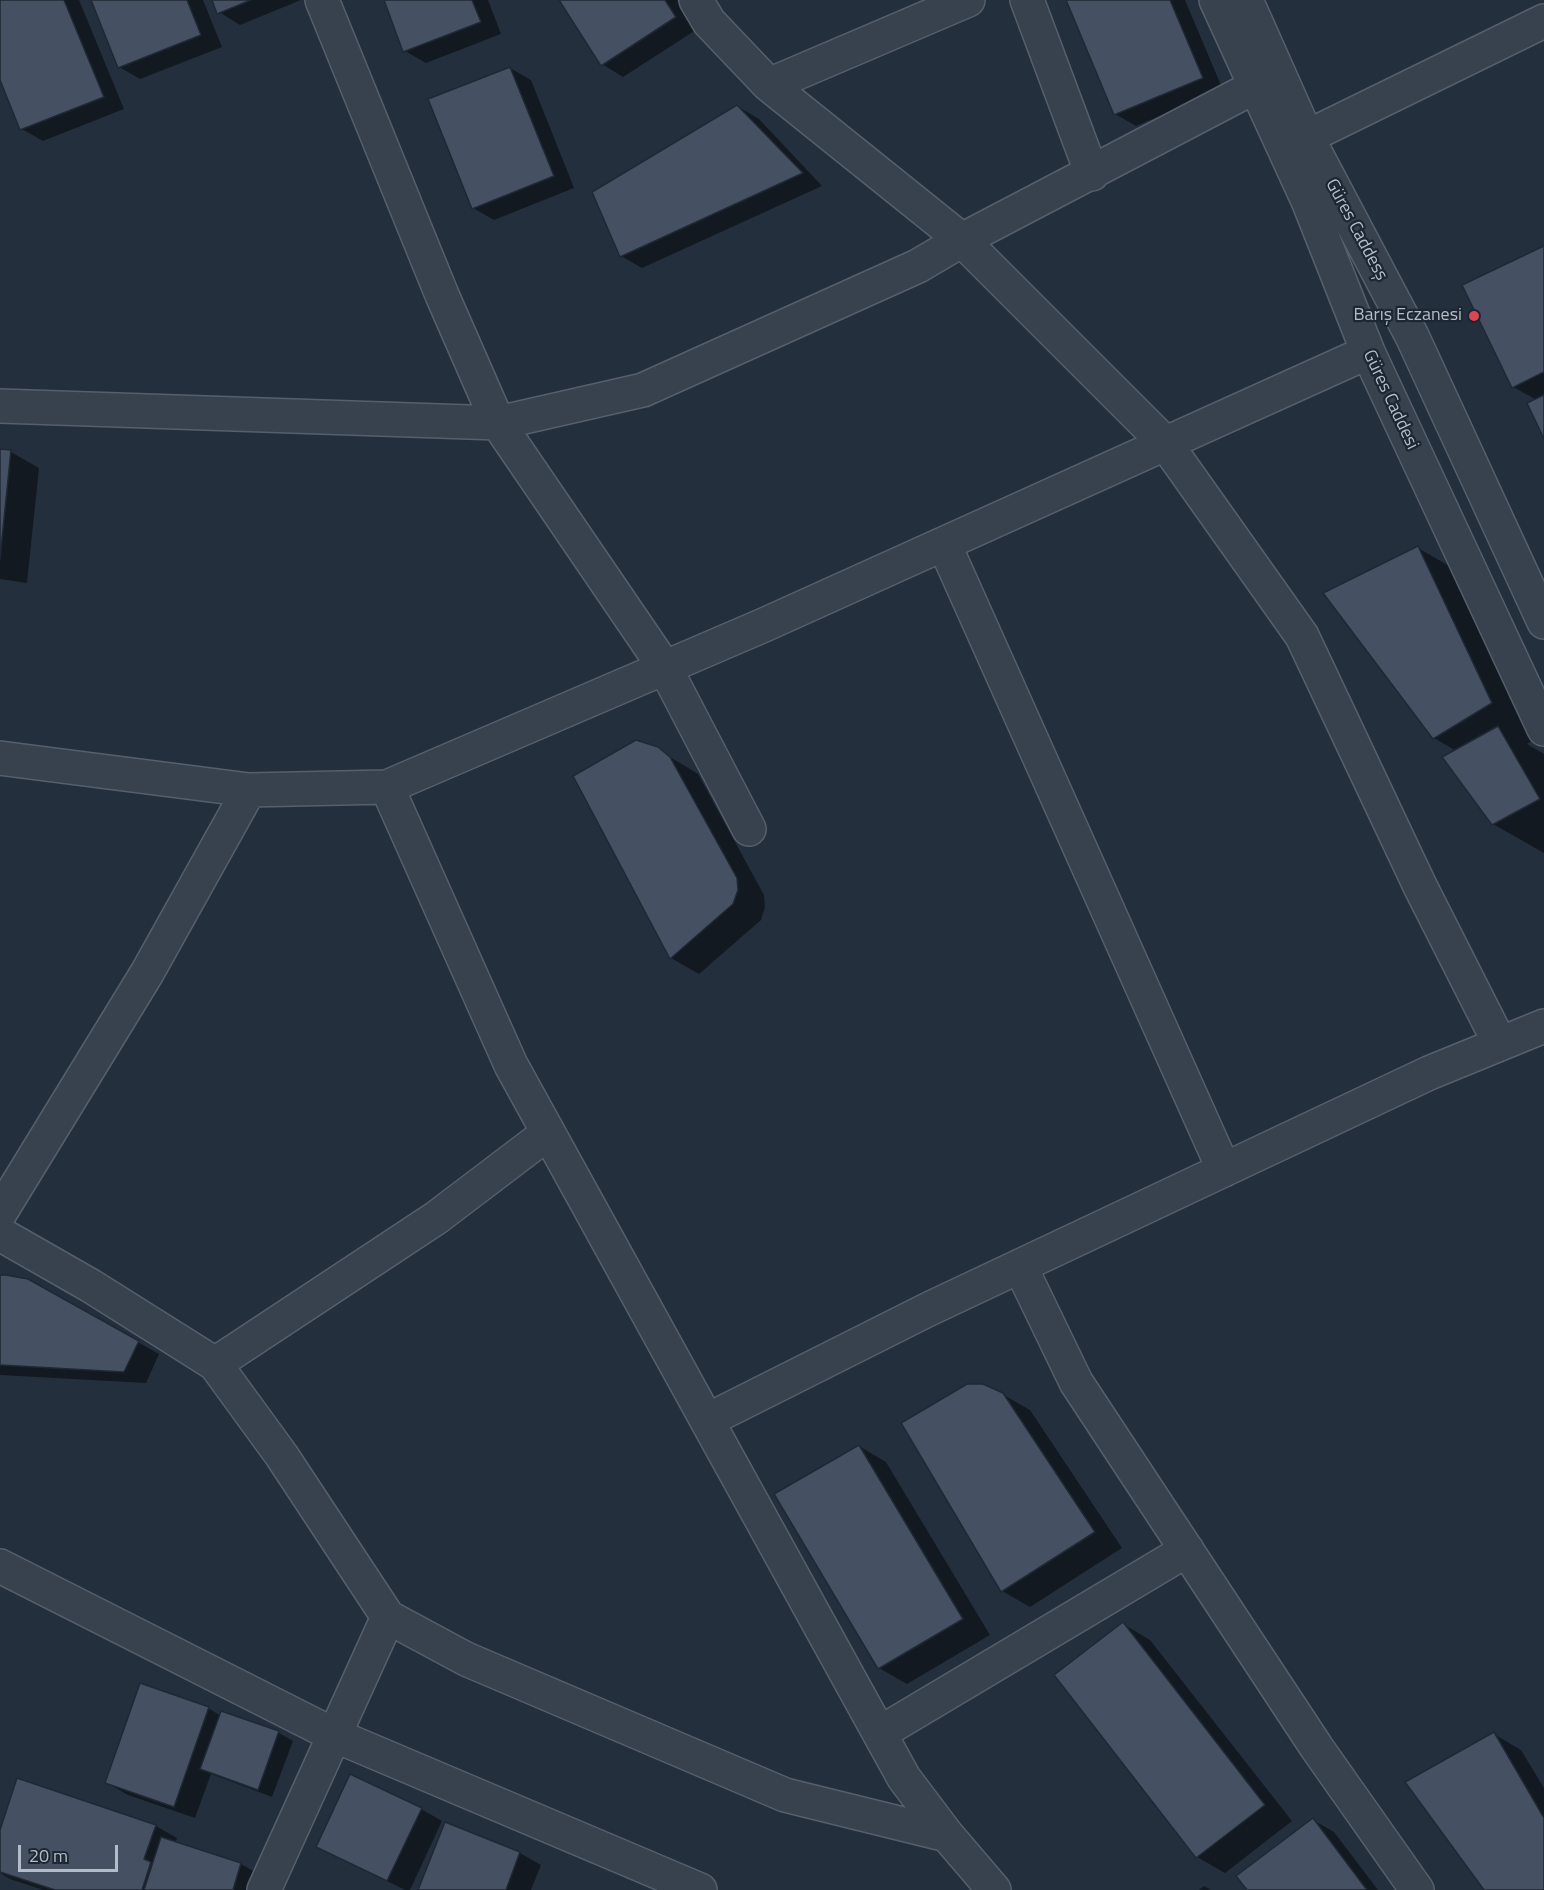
<!DOCTYPE html>
<meta charset="utf-8">
<style>
body{margin:0}
#map{position:relative;width:1544px;height:1890px;overflow:hidden;background:#242f3e;font-family:"Titillium Web",sans-serif}
canvas{display:block}
.scale{position:absolute;left:18px;top:1845px;width:100px;height:27px;box-sizing:border-box;border:3px solid #b4bcc9;border-top:0;padding-left:8px;font-size:18px;line-height:21px;white-space:nowrap;color:#b4bcc9;-webkit-text-stroke:4px #1d2633;paint-order:stroke}
</style>
<div id="map">
<canvas width="1544" height="1890"></canvas>
<div class="scale">20 m</div>
</div>
<script>
const ctx = document.querySelector('canvas').getContext('2d');
ctx.lineJoin = 'round';
function paint(path, color) {
  ctx.fillStyle = color;
  ctx.fill(path, 'evenodd');
}
function shape(rows) {
  const path = new Path2D();
  for (const r of rows) {
    path.moveTo(r[0], r[1]);
    for (let i = 2; i < r.length; i += 2) path.lineTo(r[i], r[i + 1]);
  }
  return path;
}
function strokePath(path, color, width, dash) {
  ctx.strokeStyle = color;
  ctx.lineWidth = width;
  ctx.lineCap = dash ? 'butt' : 'round';
  ctx.setLineDash(dash || []);
  ctx.stroke(path);
}
function label(font, color, halo, rows, align = 'center') {
  ctx.font = font + ' "Titillium Web",sans-serif';
  ctx.lineWidth = 4.5;
  ctx.setLineDash([]);
  ctx.textBaseline = 'middle';
  ctx.strokeStyle = halo;
  ctx.fillStyle = color;
  for (const [text, x, y, turn = 0] of rows) {
    ctx.save();
    ctx.translate(x, y);
    ctx.rotate((+turn || 0) * Math.PI / 180);
    ctx.textAlign = isNaN(turn) ? turn : align;
    if (halo) ctx.strokeText(text, 0, 0);
    ctx.fillText(text, 0, 0);
    ctx.restore();
  }
}
paint(shape([
 [0,0,79,0,124,109,43,141,22,129,0,76],
 [93,0,203,0,222,47,140,79,119,67],
 [214,0,301,0,240,25,219,12],
 [386,0,488,0,501,34,426,63,405,51],
 [560,0,677,0,696,30,623,77,602,64],
 [1068,0,1185,0,1223,90,1136,126,1115,114],
 [510,68,531,80,574,188,494,220,473,208],
 [737,106,759,119,822,186,642,268,621,256],
 [1544,248,1544,436,1537,400,1513,387],
 [0,450,11,452,39,468,27,583,0,579],
 [1418,548,1470,578,1544,733,1527,744,1544,754,1544,853,1493,824,1456,751,1434,738],
 [657,749,698,774,764,895,765,907,761,920,699,974,671,958,575,776],
 [0,1277,27,1280,159,1354,146,1383,0,1375],
 [1002,1394,1030,1410,1122,1548,1030,1607,1002,1591],
 [859,1446,886,1462,990,1635,907,1684,879,1668],
 [1123,1624,1150,1640,1292,1821,1225,1873,1197,1857],
 [208,1708,221,1716,222,1713,279,1733,293,1741,272,1797,211,1774,195,1818,128,1795,107,1783],
 [1494,1734,1521,1750,1544,1788,1544,1890,1486,1890],
 [18,1780,156,1826,177,1838,175,1843,241,1864,262,1876,257,1890,43,1890,10,1879,0,1873,0,1834],
 [421,1809,442,1821,410,1890,405,1890,318,1847],
 [1313,1820,1334,1832,1378,1890,1249,1890],
 [445,1824,520,1853,541,1865,531,1890,420,1890],
 [1204,1886,1211,1890,1199,1890]
]), '#0007');
const building = shape([
 [0,0,64,0,104,97,20,130,0,80,0,0],
 [91,0,187,0,201,35,118,68,91,0],
 [212,0,251,0,217,14,212,0],
 [384,0,472,0,481,22,403,52,384,0],
 [559,0,665,0,676,17,601,66,559,0],
 [1066,0,1170,0,1203,78,1114,115,1066,0],
 [510,67,554,176,472,209,428,99,510,67],
 [737,105,803,173,620,257,592,192,737,105],
 [1544,246,1544,372,1512,388,1462,285,1544,246],
 [1544,395,1544,439,1527,403,1544,395],
 [0,449,11,450,0,559,0,449],
 [1418,546,1492,703,1433,739,1323,593,1418,546],
 [1498,726,1540,799,1492,825,1442,757,1498,726],
 [636,740,658,747,670,757,737,878,738,890,733,904,670,959,573,776,636,740],
 [0,1275,6,1275,28,1279,139,1341,124,1372,0,1365,0,1275],
 [967,1384,983,1384,1003,1393,1095,1532,1001,1592,901,1423,967,1384],
 [859,1445,963,1619,878,1669,774,1494,859,1445],
 [1123,1622,1265,1805,1196,1858,1054,1675,1123,1622],
 [140,1683,209,1707,174,1807,105,1783,140,1683],
 [221,1711,279,1731,258,1790,200,1769,221,1711],
 [1494,1732,1544,1818,1544,1890,1484,1890,1405,1782,1494,1732],
 [350,1774,422,1808,387,1881,316,1847,350,1774],
 [17,1778,156,1825,144,1859,151,1862,142,1890,55,1890,0,1872,0,1830,17,1778],
 [1313,1818,1367,1890,1247,1890,1236,1876,1313,1818],
 [445,1822,520,1852,506,1890,418,1890,445,1822],
 [161,1837,241,1863,233,1890,144,1890,161,1837]
]);
paint(building, '#455162');
strokePath(building, '#1f2835', 1.5);
const minor = shape([
 [322,0,442,295,498,423,665,668,749,829],
 [696,0,709,22,769,85,962,240,1166,444,1302,636,1420,886,1500,1044],
 [1027,0,1092,174],
 [1216,0,1309,203,1368,352,1544,729],
 [1246,0,1307,137,1412,336,1544,622],
 [769,85,968,0],
 [1307,137,1544,21],
 [0,406,498,423,643,390,918,266,962,240,1279,74],
 [944,544,1224,1170],
 [0,758,249,790,387,787,764,625,1368,352],
 [387,787,511,1065,904,1778,947,1835,994,1890],
 [0,1213,147,973,249,790],
 [0,1234,91,1286,215,1364,282,1456,388,1617,466,1659,785,1795,947,1835],
 [1020,1266,1076,1382,1317,1748,1417,1890],
 [215,1364,436,1218,548,1133],
 [708,1420,929,1309,1429,1073,1544,1026],
 [0,1566,334,1735,700,1890],
 [880,1733,1187,1550],
 [264,1890,388,1617]
]);
strokePath(minor, '#565f6c', 36);
strokePath(minor, '#38414e', 33);
for (const [x, y, r, color] of [
 [1474,316,6,"#e0444e"]
]) {
  const dot = new Path2D();
  dot.arc(x, y, r, 0, 2 * Math.PI);
  ctx.fillStyle = color;
  ctx.fill(dot);
  strokePath(dot, '#1d2633', 2);
}
label('18px', '#b4bcc9', '#1d2633', [
 ["Güres Caddesş",1356,230,62],
 ["Güres Caddesi",1390,400,65]
]);
label('18px', '#b4bcc9', '#1d2633', [
 ["Barış Eczanesi",1462,316]
], 'right');
</script>
